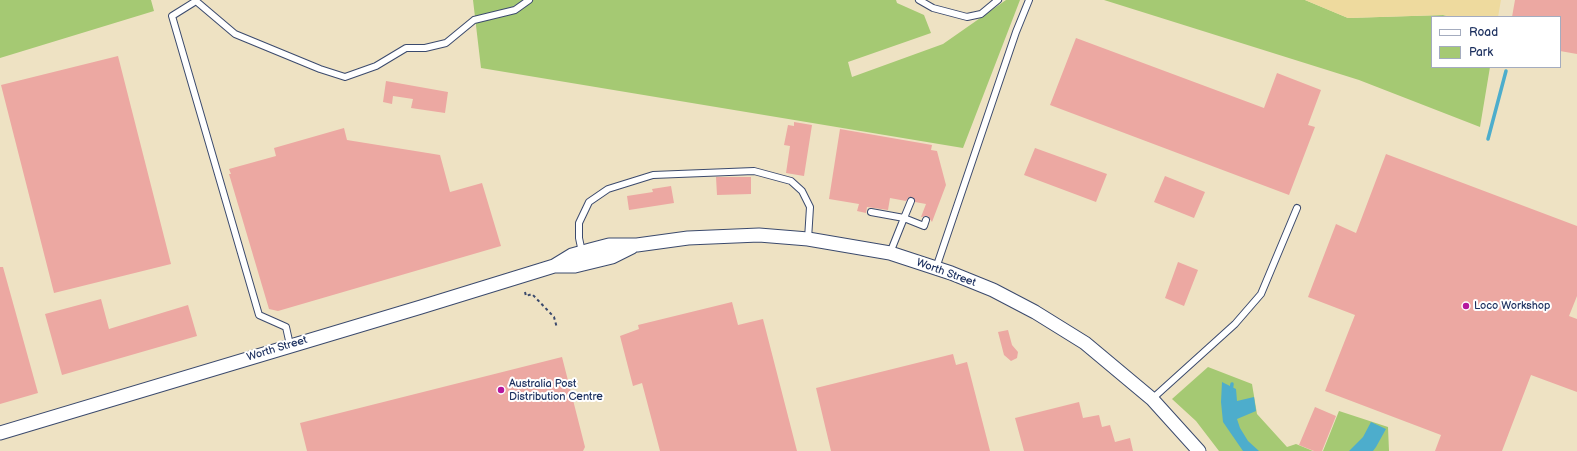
<!DOCTYPE html>
<style>
body{margin:0}
#map{position:relative;width:1577px;height:451px;overflow:hidden;background:#eee2c3;font-family:"Balsamiq Sans",sans-serif}
canvas{display:block}
.legend{position:absolute;left:1431px;top:16px;width:130px;height:52px;box-sizing:border-box;background:#fff;border:1px solid #a4acbf;margin:0;padding:5px 7px;list-style:none;font-size:12px;color:#1b2f5e}
.legend li{display:flex;align-items:center;gap:8px;height:20px}
.legend b{width:20px;border:1px solid #a4acbf}
</style>
<div id="map">
<canvas width="1577" height="451"></canvas>
<ul class="legend">
<li><b style="height:5px;background:#fff"></b>Road</li>
<li><b style="height:11px;background:#a5c973"></b>Park</li>
</ul>
</div>
<script>
const ctx = document.querySelector('canvas').getContext('2d');
ctx.lineJoin = 'round';
function paint(path, color) {
  ctx.fillStyle = color;
  ctx.fill(path, 'evenodd');
}
function shape(rows) {
  const path = new Path2D();
  for (const r of rows) {
    path.moveTo(r[0], r[1]);
    for (let i = 2; i < r.length; i += 2) path.lineTo(r[i], r[i + 1]);
  }
  return path;
}
function strokePath(path, color, width, dash) {
  ctx.strokeStyle = color;
  ctx.lineWidth = width;
  ctx.lineCap = dash ? 'butt' : 'round';
  ctx.setLineDash(dash || []);
  ctx.stroke(path);
}
function label(font, color, halo, rows, align = 'center') {
  ctx.font = font + ' "Balsamiq Sans",sans-serif';
  ctx.lineWidth = 4;
  ctx.setLineDash([]);
  ctx.textBaseline = 'middle';
  ctx.strokeStyle = halo;
  ctx.fillStyle = color;
  for (const [text, x, y, turn = 0] of rows) {
    ctx.save();
    ctx.translate(x, y);
    ctx.rotate((+turn || 0) * Math.PI / 180);
    ctx.textAlign = isNaN(turn) ? turn : align;
    if (halo) ctx.strokeText(text, 0, 0);
    ctx.fillText(text, 0, 0);
    ctx.restore();
  }
}
paint(shape([
 [0,0,151,0,154,11,0,58],
 [473,0,896,0,897,3,924,15,931,33,848,62,852,77,943,44,1006,0,1020,0,963,148,481,68],
 [1104,0,1305,0,1348,18,1443,15,1452,17,1432,17,1432,67,1490,67,1480,127,1359,80],
 [1208,367,1252,384,1257,414,1287,447,1296,444,1313,451,1219,451,1196,421,1172,399],
 [1339,411,1388,427,1389,451,1323,451]
]), '#a5c973');
paint(shape([
 [1305,0,1501,0,1498,17,1452,17,1443,15,1348,18]
]), '#eeda9e');
paint(shape([
 [1222,382,1236,389,1237,401,1254,397,1256,411,1237,419,1240,428,1248,441,1259,451,1243,451,1223,422,1221,402],
 [1371,422,1386,429,1376,447,1373,451,1349,451,1363,437]
]), '#4dadcc');
strokePath(shape([
 [1488,139,1506,71],
 [1231,391,1232,384]
]), '#4dadcc', 3.5);
paint(shape([
 [1515,0,1577,0,1577,54,1560,51,1560,17,1512,17],
 [1076,38,1264,108,1277,73,1321,90,1308,125,1315,127,1289,195,1050,105],
 [118,56,171,264,54,293,1,85],
 [386,81,448,92,445,113,411,108,413,99,393,96,392,104,383,102],
 [794,122,812,125,804,176,786,173,790,146,784,145,788,125,794,126],
 [344,128,347,140,440,155,450,192,482,183,501,246,278,311,269,309,229,174,231,174,229,169,276,156,274,148],
 [840,129,932,145,931,150,937,151,946,185,932,222,928,216,921,217,926,204,915,202,912,197,909,197,906,201,890,198,888,210,867,207,866,213,857,211,859,204,829,199],
 [1035,148,1107,174,1096,202,1024,175],
 [1386,154,1577,226,1577,296,1569,316,1577,319,1577,392,1531,375,1502,451,1435,451,1441,435,1325,391,1355,315,1308,297,1336,224,1356,233],
 [1165,176,1205,192,1194,218,1154,202],
 [716,177,751,177,751,194,717,195],
 [671,186,674,203,629,210,627,196,653,192,652,189],
 [1178,262,1198,270,1184,306,1165,298],
 [0,267,3,267,38,393,0,404],
 [101,299,109,329,188,305,197,336,62,375,45,314],
 [732,302,738,325,763,319,797,451,660,451,642,383,633,386,620,336,639,329,638,325],
 [1008,330,1012,345,1018,352,1017,358,1011,361,1004,355,998,332],
 [953,354,956,365,967,362,990,451,831,451,816,388],
 [562,357,585,447,583,451,307,451,300,423],
 [1079,402,1083,418,1099,415,1102,427,1110,425,1115,442,1130,438,1133,451,1024,451,1015,418],
 [1315,407,1336,416,1322,451,1314,451,1299,445]
]), '#eca8a2');
const lane = shape([
 [919,0,933,8,967,17,981,14,998,0],
 [871,212,904,218,911,201],
 [582,252,579,238,579,223,589,202,608,189,653,175,754,171,791,181,802,191,810,207,808,239],
 [890,253,904,218,924,226,926,220],
 [936,268,1016,32,1029,0],
 [290,345,286,327,259,315,172,16,196,1,235,34,320,69,345,77,376,66,406,48,425,48,446,43,474,20,515,10,529,0],
 [1152,399,1235,324,1261,294,1297,208]
]);
const street = shape([
 [554,266,575,266,612,257,632,247],
 [0,433,421,307,554,266,572,255,590,250,609,245,637,245,688,238,759,235,808,239,890,253,951,273,993,290,1035,312,1085,343,1152,399,1199,451]
]);
strokePath(lane, '#3b4a6d', 8);
strokePath(street, '#3b4a6d', 15);
strokePath(shape([
 [525,292,526,296,532,294,554,317,557,328]
]), '#3b4a6d', 2, [3, 3]);
strokePath(lane, '#fff', 6);
strokePath(street, '#fff', 13);
for (const [x, y, r, color] of [
 [1466,306,4,"#b5179e"],
 [501,390,4,"#b5179e"]
]) {
  const dot = new Path2D();
  dot.arc(x, y, r, 0, 2 * Math.PI);
  ctx.fillStyle = color;
  ctx.fill(dot);
  strokePath(dot, '#fff', 1.5);
}
label('11px', '#1b2f5e', '#fff', [
 ["Worth Street",946,273,20],
 ["Worth Street",277,349,-17]
]);
label('11px', '#1b2f5e', '#fff', [
 ["Loco Workshop",1474,306],
 ["Australia Post",509,384],
 ["Distribution Centre",509,397]
], 'left');
</script>
